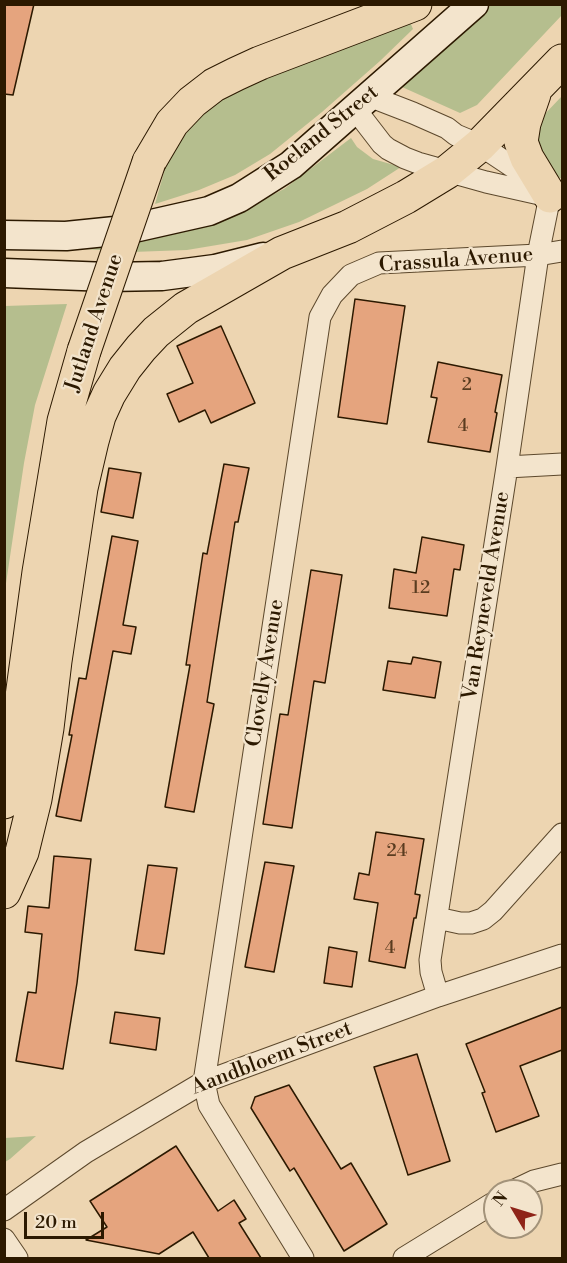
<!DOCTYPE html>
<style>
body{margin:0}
#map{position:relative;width:567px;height:1263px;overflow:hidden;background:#edd5b1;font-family:"Libre Bodoni",serif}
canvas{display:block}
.frame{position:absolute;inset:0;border:6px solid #2c1900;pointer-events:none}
.north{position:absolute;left:483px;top:1179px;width:60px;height:60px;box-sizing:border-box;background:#f3e4cc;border:2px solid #a3937a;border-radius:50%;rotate:308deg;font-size:16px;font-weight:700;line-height:24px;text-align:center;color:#2c1900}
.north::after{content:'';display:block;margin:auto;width:21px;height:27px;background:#8f2418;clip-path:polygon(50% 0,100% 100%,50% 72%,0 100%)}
.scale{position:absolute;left:24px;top:1212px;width:80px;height:27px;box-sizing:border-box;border:3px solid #2c1900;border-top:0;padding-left:8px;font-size:18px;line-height:21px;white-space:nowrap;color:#2c1900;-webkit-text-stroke:4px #f3e4cc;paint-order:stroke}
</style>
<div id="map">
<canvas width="567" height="1263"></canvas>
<div class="frame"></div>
<div class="north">N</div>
<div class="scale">20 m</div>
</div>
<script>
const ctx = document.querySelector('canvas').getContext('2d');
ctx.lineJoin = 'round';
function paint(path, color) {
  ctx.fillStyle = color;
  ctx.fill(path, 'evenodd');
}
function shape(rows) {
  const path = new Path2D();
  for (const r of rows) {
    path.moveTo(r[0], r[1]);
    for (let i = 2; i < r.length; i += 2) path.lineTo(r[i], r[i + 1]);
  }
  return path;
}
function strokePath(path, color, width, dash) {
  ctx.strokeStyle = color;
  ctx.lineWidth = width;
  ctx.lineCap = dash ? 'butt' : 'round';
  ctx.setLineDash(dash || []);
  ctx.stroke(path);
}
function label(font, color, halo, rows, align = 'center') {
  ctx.font = font + ' "Libre Bodoni",serif';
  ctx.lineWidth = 4.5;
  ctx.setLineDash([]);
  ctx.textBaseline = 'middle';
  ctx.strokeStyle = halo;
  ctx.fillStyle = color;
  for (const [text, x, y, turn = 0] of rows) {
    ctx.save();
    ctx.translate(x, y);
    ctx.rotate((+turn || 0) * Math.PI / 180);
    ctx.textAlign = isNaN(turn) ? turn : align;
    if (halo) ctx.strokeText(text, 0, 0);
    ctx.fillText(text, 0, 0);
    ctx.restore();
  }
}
paint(shape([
 [491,5,562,5,562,15,477,105,460,113,402,87],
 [410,22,413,29,380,61,322,112,270,154,235,175,199,190,155,204,169,155,195,122,237,85],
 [562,96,562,179,546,170,534,134,541,118],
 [351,138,357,147,373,159,401,167,367,189,299,222,247,240,187,250,132,252,18,245,63,245,146,240,218,222,284,189],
 [67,304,35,405,24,463,5,590,5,306],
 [36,1136,10,1159,5,1162,5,1138]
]), '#b5be8e');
const building = shape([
 [4,4,34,4,13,95,4,94,4,4],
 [355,299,405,306,387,424,338,417,355,299],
 [221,326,255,403,211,423,205,410,179,422,167,394,193,383,177,346,221,326],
 [438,362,502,375,495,412,497,413,490,452,428,442,437,398,431,397,438,362],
 [224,464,249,468,238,522,235,522,207,702,214,704,194,812,165,807,190,665,186,665,203,553,207,554,224,464],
 [109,468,141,473,133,518,101,512,109,468],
 [112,536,138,541,123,625,136,627,131,654,113,651,81,821,56,816,72,735,69,735,79,678,86,679,112,536],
 [422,537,464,545,460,570,454,569,447,616,389,608,394,569,416,573,422,537],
 [311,570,342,575,325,683,314,681,292,828,263,824,280,714,288,715,311,570],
 [413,657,441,662,435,698,383,690,388,661,411,664,413,657],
 [376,832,424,839,415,894,420,895,416,918,414,918,405,968,369,961,378,903,354,899,359,873,369,875,376,832],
 [54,856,91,859,77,983,63,1069,16,1061,28,992,36,993,42,934,25,932,28,906,49,908,54,856],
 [265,862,294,866,274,972,245,967,265,862],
 [148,865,177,868,164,954,135,950,148,865],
 [329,947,357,952,352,987,324,983,329,947],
 [562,1007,562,1050,520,1066,539,1116,496,1132,482,1093,485,1092,466,1044,562,1007],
 [115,1012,160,1018,156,1050,110,1043,115,1012],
 [417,1054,450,1161,408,1175,374,1067,417,1054],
 [289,1085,341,1169,351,1163,387,1224,344,1251,294,1168,290,1171,251,1108,255,1097,289,1085],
 [176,1146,218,1211,234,1200,246,1219,239,1223,261,1258,209,1258,193,1232,159,1254,86,1240,107,1227,90,1201,176,1146]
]);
paint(building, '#e5a47e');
strokePath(building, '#2c1900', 1.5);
const street = shape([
 [369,96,413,113,447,128,456,135,480,145,513,167,537,186],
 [355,109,382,144,388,149,405,158,418,163,486,182,544,195],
 [507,467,562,464],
 [437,918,460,923,471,923,483,919,493,911,562,834],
 [438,996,431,972,430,960,507,467,538,255,550,196],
 [513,1191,534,1181,562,1174],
 [4,1210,86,1152,204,1082,438,996,562,955],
 [4,1239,17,1258],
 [303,1258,209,1105,204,1082,320,317,332,295,351,275,379,263,538,255,562,251],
 [404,1258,495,1202]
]);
const secondary = shape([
 [4,235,66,236,125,230,209,211,239,198,291,165,474,4],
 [4,273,108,277,162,276,215,269,263,257]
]);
const primary = shape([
 [534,94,524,123,521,142,527,158,550,196],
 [149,162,172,123,192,102,214,85,236,74,260,63,415,4],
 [4,802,21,704,39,572,64,421,84,351],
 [4,892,22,852,35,799,47,728,55,661,81,488,92,441,99,416,109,394,125,368,141,348,156,332,186,308,282,253,348,227,406,197,447,172,480,145,562,61]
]);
strokePath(street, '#5c482c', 23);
strokePath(secondary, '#2c1900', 31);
strokePath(primary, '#2c1900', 35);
strokePath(street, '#f3e4cc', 21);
strokePath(secondary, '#f3e4cc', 28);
strokePath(primary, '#edd5b1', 33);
const primaryBridge = shape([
 [84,351,149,162]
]);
strokePath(primaryBridge, '#2c1900', 35, []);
strokePath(primaryBridge, '#edd5b1', 33);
label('18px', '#5a3c20', null, [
 ["2",467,386],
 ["4",463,427],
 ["12",421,589],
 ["24",397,852],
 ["4",390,949]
]);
label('21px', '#2c1900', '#f3e4cc', [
 ["Roeland Street",322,134,-39],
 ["Crassula Avenue",456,261,-4],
 ["Jutland Avenue",95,323,-72],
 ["Van Reyneveld Avenue",487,596,-81],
 ["Clovelly Avenue",266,673,-81],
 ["Aandbloem Street",272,1059,-21]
]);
</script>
